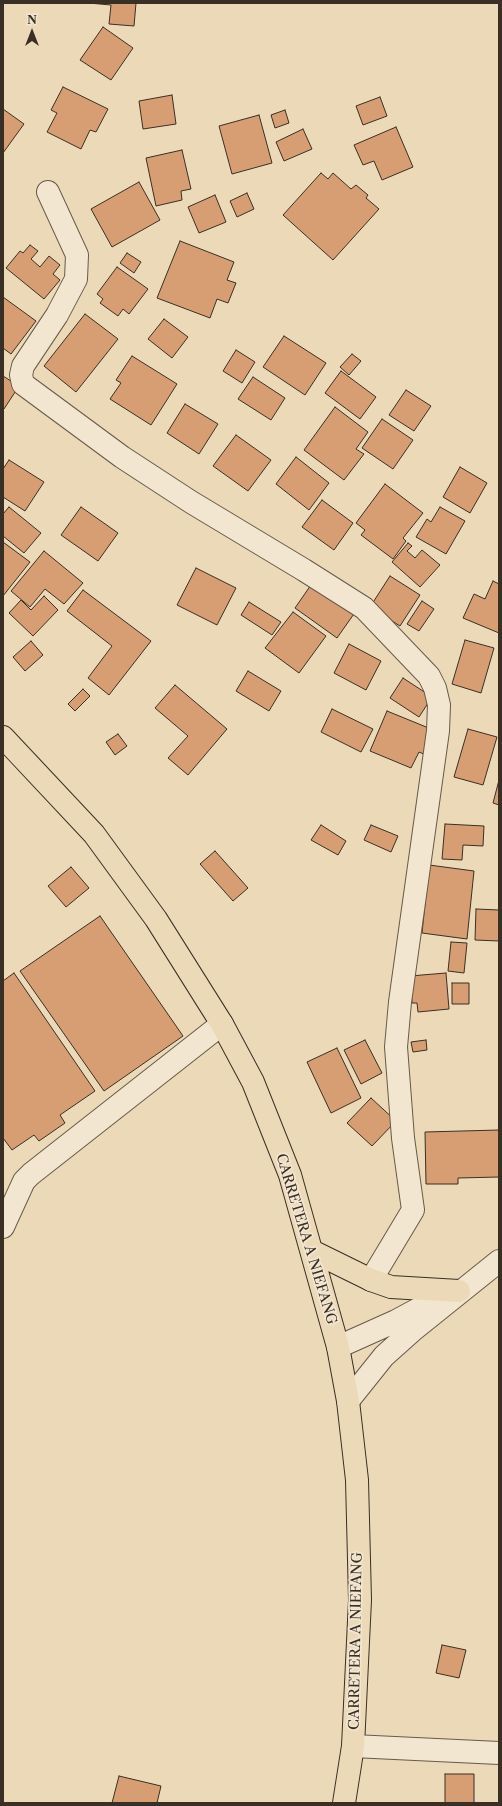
<!DOCTYPE html>
<style>
body{margin:0}
#map{position:relative;width:502px;height:1806px;overflow:hidden;background:#ecd9b8;font-family:"Libre Caslon Text",serif}
canvas{display:block}
.frame{position:absolute;inset:0;border:4px solid #392f25;pointer-events:none}
.north{position:absolute;left:12px;top:12px;width:40px;height:40px;-webkit-text-stroke:3px #f3e6d1;paint-order:stroke;rotate:0deg;font-size:11px;font-weight:700;line-height:16px;text-align:center;color:#392f25}
.north::after{content:'';display:block;margin:auto;width:14px;height:18px;background:#392f25;clip-path:polygon(50% 0,100% 100%,50% 72%,0 100%)}
</style>
<div id="map">
<canvas width="502" height="1806"></canvas>
<div class="frame"></div>
<div class="north">N</div>
</div>
<script>
const ctx = document.querySelector('canvas').getContext('2d');
ctx.lineJoin = 'round';
function paint(path, color) {
  ctx.fillStyle = color;
  ctx.fill(path, 'evenodd');
}
function shape(rows) {
  const path = new Path2D();
  for (const r of rows) {
    path.moveTo(r[0], r[1]);
    for (let i = 2; i < r.length; i += 2) path.lineTo(r[i], r[i + 1]);
  }
  return path;
}
function strokePath(path, color, width, dash) {
  ctx.strokeStyle = color;
  ctx.lineWidth = width;
  ctx.lineCap = dash ? 'butt' : 'round';
  ctx.setLineDash(dash || []);
  ctx.stroke(path);
}
function label(font, color, halo, rows, align = 'center') {
  ctx.font = font + ' "Libre Caslon Text",serif';
  ctx.lineWidth = 3.5;
  ctx.setLineDash([]);
  ctx.textBaseline = 'middle';
  ctx.strokeStyle = halo;
  ctx.fillStyle = color;
  for (const [text, x, y, turn = 0] of rows) {
    ctx.save();
    ctx.translate(x, y);
    ctx.rotate((+turn || 0) * Math.PI / 180);
    ctx.textAlign = isNaN(turn) ? turn : align;
    if (halo) ctx.strokeText(text, 0, 0);
    ctx.fillText(text, 0, 0);
    ctx.restore();
  }
}
const building = shape([
 [88,3,136,3,134,26,109,24,111,5,88,3],
 [103,27,133,48,111,80,80,60,103,27],
 [63,87,108,109,96,132,90,130,81,149,47,132,57,113,51,110,63,87],
 [172,95,176,124,143,129,139,101,172,95],
 [380,97,387,116,363,125,356,106,380,97],
 [3,109,24,124,3,153,3,109],
 [285,110,289,123,275,128,271,115,285,110],
 [259,115,272,163,232,174,219,126,259,115],
 [396,127,413,167,382,180,374,161,363,165,354,145,396,127],
 [303,129,312,149,284,161,276,142,303,129],
 [182,150,191,189,181,191,182,200,156,206,146,158,182,150],
 [321,173,328,179,333,173,351,189,356,185,368,195,366,198,379,209,333,260,283,215,321,173],
 [139,182,160,220,112,247,91,209,139,182],
 [247,193,254,209,237,217,230,201,247,193],
 [215,195,226,222,199,233,188,207,215,195],
 [180,241,234,262,227,280,236,283,228,303,217,299,210,318,157,298,180,241],
 [30,245,38,251,31,259,40,267,49,256,60,265,53,274,60,280,44,299,6,268,20,251,23,253,30,245],
 [127,253,141,262,134,273,120,263,127,253],
 [117,267,148,289,129,314,123,309,118,316,100,303,103,299,97,294,117,267],
 [3,297,36,321,11,354,3,348,3,297],
 [85,314,118,339,76,392,44,366,85,314],
 [164,319,188,337,172,358,148,339,164,319],
 [284,336,326,363,305,395,263,367,284,336],
 [236,350,255,362,242,383,223,371,236,350],
 [352,354,361,361,349,375,340,367,352,354],
 [132,356,177,384,151,425,110,399,121,383,116,380,132,356],
 [341,371,376,397,360,419,325,393,341,371],
 [3,376,19,386,4,409,3,408,3,376],
 [253,377,285,398,271,420,238,399,253,377],
 [406,390,431,406,414,431,389,415,406,390],
 [185,404,218,424,199,454,167,433,185,404],
 [335,407,368,432,356,449,364,454,344,480,304,450,335,407],
 [382,419,413,440,393,469,362,448,382,419],
 [236,435,271,460,248,491,213,466,236,435],
 [296,457,329,483,309,510,276,484,296,457],
 [9,460,44,482,25,511,3,497,3,469,9,460],
 [460,467,487,483,470,513,443,497,460,467],
 [385,484,423,513,403,538,406,541,393,559,361,535,365,530,356,523,385,484],
 [322,500,353,523,334,550,302,527,322,500],
 [9,507,41,533,24,553,3,536,3,514,9,507],
 [81,507,118,533,98,561,61,535,81,507],
 [440,507,465,521,446,554,416,537,427,519,431,522,440,507],
 [3,542,30,562,3,596,3,542],
 [408,543,412,546,407,551,415,558,422,550,440,565,420,587,392,562,408,543],
 [44,551,83,583,64,604,45,589,30,607,11,591,44,551],
 [196,568,236,588,217,625,177,605,196,568],
 [390,576,420,595,400,626,370,607,390,576],
 [493,581,499,584,499,633,463,618,474,594,485,599,493,581],
 [313,582,356,611,337,638,295,608,313,582],
 [83,590,151,641,109,695,88,678,112,646,67,611,83,590],
 [44,596,58,610,33,636,9,613,21,600,31,610,44,596],
 [422,601,434,609,419,631,407,624,422,601],
 [249,602,281,622,272,635,241,615,249,602],
 [293,612,326,636,299,673,265,648,293,612],
 [465,640,494,648,481,693,452,684,465,640],
 [31,641,43,655,25,671,13,657,31,641],
 [349,644,381,661,366,690,334,673,349,644],
 [248,671,281,691,269,711,236,691,248,671],
 [403,678,432,697,419,717,390,698,403,678],
 [175,685,227,729,188,775,168,758,188,736,155,708,175,685],
 [83,689,90,696,75,711,68,704,83,689],
 [332,709,373,729,361,752,321,732,332,709],
 [387,711,436,731,426,755,419,752,411,768,370,751,387,711],
 [468,729,497,737,483,785,454,777,468,729],
 [118,734,127,746,115,755,106,742,118,734],
 [499,780,499,805,493,803,499,780],
 [445,824,484,826,483,846,463,845,462,860,442,859,445,824],
 [321,825,346,841,338,855,311,840,321,825],
 [371,825,398,836,391,852,364,840,371,825],
 [215,851,248,888,233,901,200,864,215,851],
 [429,865,474,871,467,939,422,933,429,865],
 [71,867,89,888,66,907,48,886,71,867],
 [476,909,499,910,499,941,475,940,476,909],
 [100,916,183,1036,104,1091,20,971,100,916],
 [451,942,467,943,464,973,448,971,451,942],
 [14,973,95,1091,60,1115,65,1123,39,1141,34,1135,12,1150,3,1138,3,981,14,973],
 [446,973,449,1009,418,1012,417,1003,412,1003,410,976,446,973],
 [452,983,469,983,469,1004,452,1004,452,983],
 [365,1040,382,1073,361,1084,344,1050,365,1040],
 [426,1040,427,1050,413,1052,411,1042,426,1040],
 [337,1048,361,1098,331,1113,307,1062,337,1048],
 [371,1098,396,1121,372,1146,347,1123,371,1098],
 [499,1130,499,1177,458,1178,458,1184,426,1184,425,1132,499,1130],
 [442,1645,466,1650,459,1678,436,1673,442,1645],
 [445,1774,474,1774,474,1803,445,1803,445,1774],
 [119,1776,161,1786,157,1803,112,1803,119,1776]
]);
paint(building, '#d79e74');
strokePath(building, '#392f25', 1);
const minor = shape([
 [48,192,77,255,76,279,57,315,23,366,21,375,23,384,122,457,191,502,304,570,364,608,429,676,435,688,439,705,438,731,400,1002,396,1047,403,1138,413,1210,371,1280],
 [3,1227,24,1181,31,1174,222,1024],
 [338,1347,396,1321,435,1300],
 [348,1401,384,1356,412,1331,499,1261],
 [353,1746,499,1753]
]);
const major = shape([
 [3,737,94,834,156,919,222,1024,253,1082,290,1175,338,1347,348,1401,357,1480,360,1600,353,1746,344,1803],
 [312,1251,371,1280,391,1287,459,1291]
]);
strokePath(minor, '#665a4a', 24);
strokePath(major, '#392f25', 24);
strokePath(minor, '#f3e6d1', 22);
strokePath(major, '#ecd9b8', 22);
label('14px', '#392f25', '#f3e6d1', [
 ["CARRETERA A NIEFANG",306,1239,73],
 ["CARRETERA A NIEFANG",356,1641,-89]
]);
</script>
